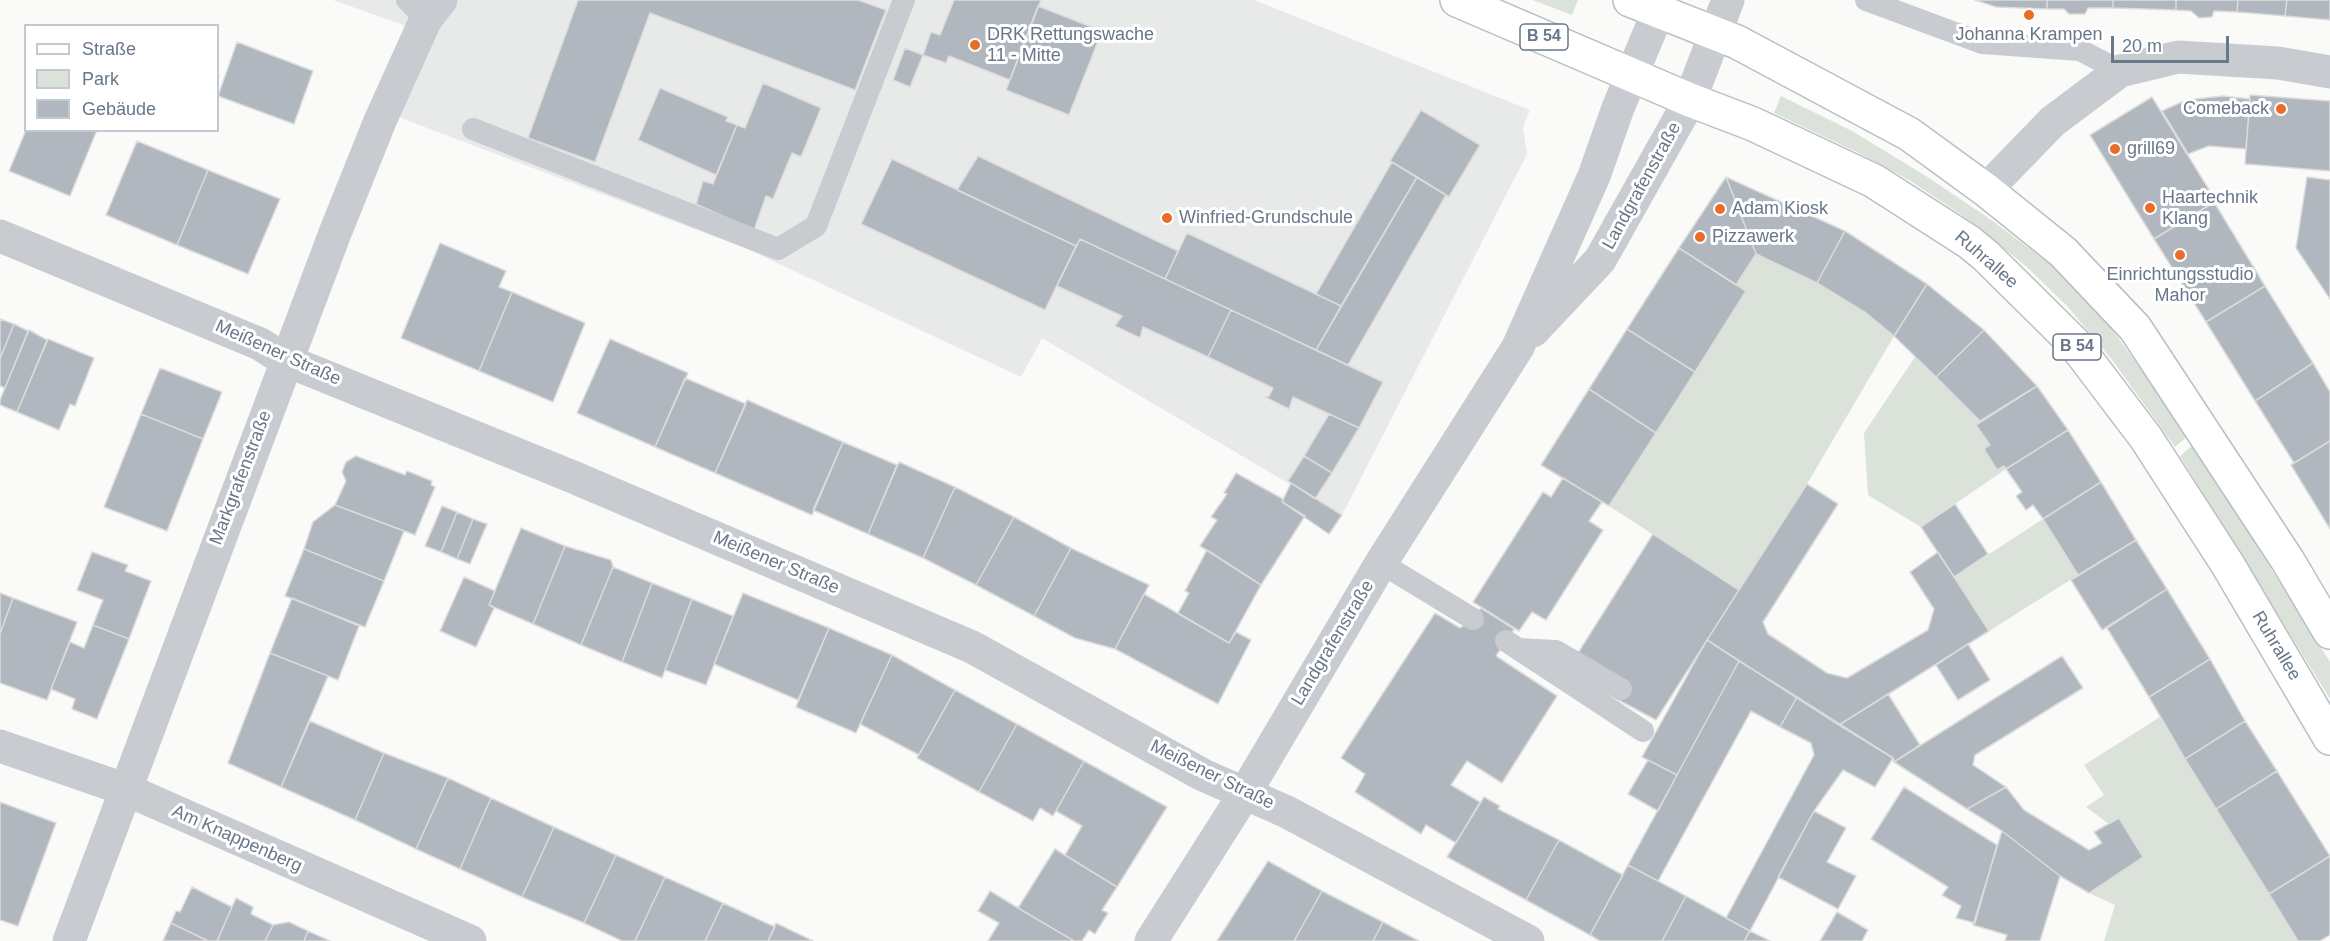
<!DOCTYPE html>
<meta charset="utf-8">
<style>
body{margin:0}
#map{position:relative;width:2330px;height:941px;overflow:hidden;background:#fafaf8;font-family:Arial,sans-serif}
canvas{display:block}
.legend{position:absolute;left:24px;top:24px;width:195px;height:108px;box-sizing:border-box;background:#fff;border:2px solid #c3c9d0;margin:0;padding:8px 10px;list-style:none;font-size:18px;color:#68778a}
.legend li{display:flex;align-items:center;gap:12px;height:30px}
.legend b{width:30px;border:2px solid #c3c9d0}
.scale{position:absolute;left:2111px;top:36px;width:118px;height:27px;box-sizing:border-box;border:3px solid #68778a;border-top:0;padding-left:8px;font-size:18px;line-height:21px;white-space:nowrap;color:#68778a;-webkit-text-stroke:4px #fff;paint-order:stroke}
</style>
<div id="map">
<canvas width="2330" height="941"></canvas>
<ul class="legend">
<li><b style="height:8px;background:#fff"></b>Straße</li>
<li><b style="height:16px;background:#dbe2d9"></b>Park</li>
<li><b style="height:16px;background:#b1b7bf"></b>Gebäude</li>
</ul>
<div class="scale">20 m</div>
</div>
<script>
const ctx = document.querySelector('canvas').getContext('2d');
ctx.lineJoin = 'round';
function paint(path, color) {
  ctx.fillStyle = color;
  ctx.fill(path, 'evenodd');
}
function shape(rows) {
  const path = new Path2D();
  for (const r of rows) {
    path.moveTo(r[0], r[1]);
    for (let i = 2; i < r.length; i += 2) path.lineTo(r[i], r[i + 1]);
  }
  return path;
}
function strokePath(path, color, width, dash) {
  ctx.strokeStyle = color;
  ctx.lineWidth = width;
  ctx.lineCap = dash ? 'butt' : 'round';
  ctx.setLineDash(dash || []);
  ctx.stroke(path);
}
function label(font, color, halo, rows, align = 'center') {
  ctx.font = font + ' Arial,sans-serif';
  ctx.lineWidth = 6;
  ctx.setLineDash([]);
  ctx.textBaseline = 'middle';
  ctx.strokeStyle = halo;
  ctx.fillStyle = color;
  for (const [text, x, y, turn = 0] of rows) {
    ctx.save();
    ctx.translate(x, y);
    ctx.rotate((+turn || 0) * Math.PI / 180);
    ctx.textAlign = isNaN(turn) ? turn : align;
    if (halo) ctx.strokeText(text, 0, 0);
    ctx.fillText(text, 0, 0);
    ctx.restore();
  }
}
paint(shape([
 [333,0,1254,0,1530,110,1523,127,1527,154,1342,515,1042,338,1021,377,747,249,377,109,412,28]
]), '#e8e9e9');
paint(shape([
 [1533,0,1578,0,1572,15],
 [1781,96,1852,131,1926,176,1990,219,2050,264,2109,325,2188,436,2175,447,2113,361,2068,307,2027,267,1966,218,1909,180,1859,153,1774,113],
 [1756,254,1817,283,1866,313,1894,336,1807,484,1739,590,1609,506,1746,292,1736,285],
 [1915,357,1980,421,1976,425,1990,445,1984,449,1997,470,2004,466,2006,469,1921,527,1868,495,1864,433],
 [2193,445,2330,662,2330,699,2180,456],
 [2043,519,2078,575,1989,631,1954,577],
 [2160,717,2185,759,2298,941,2104,941,2115,905,2089,893,2143,857,2119,818,2109,824,2086,807,2104,795,2084,765]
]), '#dbe2d9');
const building = shape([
 [578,0,858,0,886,10,855,90,650,13,595,162,528,138,578,0],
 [954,0,1041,0,1010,80,949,56,946,63,923,55,931,32,940,35,954,0],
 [1975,0,2047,0,2047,9,1996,7,1975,0],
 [2047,0,2113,0,2113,8,2088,8,2085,14,2069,14,2064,9,2047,9,2047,0],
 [2113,0,2176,0,2176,10,2113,8,2113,0],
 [2176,0,2238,0,2237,12,2214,11,2212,17,2199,18,2191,11,2176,10,2176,0],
 [2238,0,2287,0,2285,16,2237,12,2238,0],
 [2287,0,2330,0,2330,20,2285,16,2287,0],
 [1038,6,1102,31,1069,115,1006,90,1038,6],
 [237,42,313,71,294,124,218,96,237,42],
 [905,48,923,55,910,87,893,80,905,48],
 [763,83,821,108,801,157,792,153,773,199,766,196,754,230,696,204,703,181,713,184,737,125,745,128,763,83],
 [660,88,728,117,726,121,737,125,716,175,638,140,660,88],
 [2250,95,2330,101,2330,171,2245,164,2250,95],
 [2223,96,2250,99,2246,149,2209,146,2188,154,2162,111,2186,100,2223,96],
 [2152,97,2216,201,2154,239,2090,135,2152,97],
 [1421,110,1480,145,1449,197,1390,161,1421,110],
 [26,130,97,130,70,196,9,171,26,130],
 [137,141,208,170,177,245,106,215,137,141],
 [978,156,1178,251,1165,279,1080,239,1076,246,957,190,978,156],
 [892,159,1076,246,1045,310,861,224,892,159],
 [1392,162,1417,177,1341,306,1316,294,1392,162],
 [208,170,280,199,248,274,177,245,208,170],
 [1417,177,1446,195,1348,365,1316,350,1417,177],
 [1726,177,1845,231,1817,283,1756,254,1726,177],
 [1726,177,1756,254,1736,285,1679,248,1726,177],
 [2307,177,2330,180,2330,299,2296,248,2307,177],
 [2214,202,2265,286,2206,322,2154,239,2214,202],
 [1845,231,1927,284,1894,336,1866,313,1817,283,1845,231],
 [1187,233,1341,306,1316,350,1165,279,1187,233],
 [1080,239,1231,310,1208,357,1143,327,1140,338,1115,326,1122,316,1057,286,1080,239],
 [440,243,506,271,499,287,512,292,479,371,401,338,440,243],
 [1679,248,1746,291,1695,372,1627,329,1679,248],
 [1927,284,1984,330,1936,377,1894,336,1927,284],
 [2265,286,2313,363,2255,401,2206,322,2265,286],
 [512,292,585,323,553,402,479,371,512,292],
 [1231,310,1383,382,1359,428,1293,397,1289,409,1265,397,1269,396,1273,388,1208,357,1231,310],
 [0,319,14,324,0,359,0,319],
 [14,324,28,331,5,388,0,386,0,359,14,324],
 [1627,329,1695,372,1656,433,1589,389,1627,329],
 [29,330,47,340,17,412,0,405,0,400,29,330],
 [1984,330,2037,386,1980,421,1936,377,1984,330],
 [48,339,94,358,75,406,70,404,59,430,17,412,48,339],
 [610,339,688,373,655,447,577,413,610,339],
 [2313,363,2330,392,2330,441,2294,463,2255,401,2313,363],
 [160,368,222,392,203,439,141,414,160,368],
 [685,378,746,404,715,473,655,447,685,378],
 [2037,386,2068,430,2006,469,2004,466,1997,470,1984,449,1990,445,1976,425,2037,386],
 [1589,389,1656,433,1609,506,1541,465,1589,389],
 [747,400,843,442,812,515,715,473,747,400],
 [141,414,203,439,167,531,104,507,141,414],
 [1329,414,1359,428,1332,473,1304,456,1329,414],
 [2068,430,2101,482,2043,519,2033,505,2026,510,2016,496,2022,492,2006,469,2068,430],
 [2330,441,2330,529,2291,465,2330,441],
 [843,442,897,465,868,534,813,510,843,442],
 [356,456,405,475,407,471,432,481,431,485,435,487,415,535,335,505,346,481,342,472,346,462,356,456],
 [1304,456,1332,473,1315,499,1288,481,1304,456],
 [899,462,955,487,923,558,868,534,899,462],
 [1236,473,1283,499,1282,502,1305,516,1261,585,1200,546,1217,520,1211,517,1227,494,1224,493,1236,473],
 [1563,478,1602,502,1589,521,1603,530,1546,620,1532,612,1519,631,1473,602,1543,492,1551,497,1563,478],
 [2101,482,2136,540,2078,575,2043,519,2101,482],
 [1291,483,1342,515,1329,534,1282,502,1291,483],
 [1807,484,1838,504,1763,622,1768,634,1827,673,1847,678,1928,630,1934,609,1910,572,1938,552,1989,631,1839,725,1707,640,1807,484],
 [955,487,1014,517,976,585,923,558,955,487],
 [1955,504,1988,554,1954,577,1921,527,1955,504],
 [335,505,404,531,384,581,304,549,313,522,335,505],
 [442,506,457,512,441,552,425,546,442,506],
 [457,512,473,519,457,559,441,552,457,512],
 [1014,517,1071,548,1034,616,976,585,1014,517],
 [473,519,487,524,470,564,457,559,473,519],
 [521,528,565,546,533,624,489,605,521,528],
 [1653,534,1739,590,1656,720,1566,672,1653,534],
 [2136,540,2167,589,2102,630,2071,580,2136,540],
 [565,546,611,560,613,567,581,645,533,624,565,546],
 [1071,548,1149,585,1115,649,1075,638,1034,616,1071,548],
 [304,549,384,581,365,627,285,596,304,549],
 [1207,550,1261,585,1229,643,1178,613,1189,593,1185,591,1207,550],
 [92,552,128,565,125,571,151,581,129,639,93,625,103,600,77,590,92,552],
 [613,567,652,583,622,662,581,645,613,567],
 [464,577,495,591,489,605,494,608,476,647,440,631,464,577],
 [652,583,692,599,662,678,622,662,652,583],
 [2167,589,2210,659,2149,697,2107,628,2167,589],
 [0,593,13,598,0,634,0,593],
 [743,593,829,628,798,700,714,664,743,593],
 [1144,594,1229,643,1236,632,1251,640,1218,704,1115,649,1144,594],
 [13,598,77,622,47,700,0,683,0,634,13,598],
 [292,598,359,626,338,680,270,653,292,598],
 [692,599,733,616,706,685,665,670,692,599],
 [1481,608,1514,629,1496,656,1557,696,1502,783,1467,761,1451,785,1480,802,1456,843,1426,825,1421,834,1355,792,1365,774,1341,758,1435,613,1460,628,1473,619,1481,608],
 [93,625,129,639,97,719,72,709,75,699,51,689,70,642,84,648,93,625],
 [829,628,892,655,856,733,796,707,829,628],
 [1707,640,1739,661,1677,775,1642,757,1707,640],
 [1968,644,1990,680,1958,700,1936,665,1968,644],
 [270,653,328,676,281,787,228,763,270,653],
 [892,655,955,690,919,755,860,724,892,655],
 [2062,656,2083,688,1975,755,1973,765,2006,787,1967,809,1894,762,2062,656],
 [2210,659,2245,721,2185,759,2149,697,2210,659],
 [1739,661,1797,697,1780,727,1751,711,1658,881,1628,865,1739,661],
 [955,690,1017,724,979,792,917,758,955,690],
 [1888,694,1920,745,1894,762,1893,758,1839,725,1888,694],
 [1797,697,1893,758,1875,787,1843,770,1814,811,1750,931,1726,918,1814,755,1811,743,1780,727,1797,697],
 [310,721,384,753,355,820,281,787,310,721],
 [2245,721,2277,771,2216,809,2185,759,2245,721],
 [1017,724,1084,761,1053,816,1040,808,1033,821,979,792,1017,724],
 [384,753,448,778,416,849,355,820,384,753],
 [1648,760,1677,775,1658,811,1628,794,1648,760],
 [1084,761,1167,807,1117,887,1065,855,1082,826,1056,811,1084,761],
 [2277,771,2330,856,2269,894,2216,809,2277,771],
 [448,778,491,798,460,869,416,849,448,778],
 [1904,787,1997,845,1975,923,1956,918,1961,906,1942,895,1948,887,1871,839,1904,787],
 [2006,787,2024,810,2089,850,2102,843,2094,832,2119,818,2143,857,2089,893,2060,876,2002,831,1967,809,2006,787],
 [1484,797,1500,806,1498,809,1559,840,1526,900,1447,857,1484,797],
 [491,798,554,827,522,897,460,869,491,798],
 [0,802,56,823,18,926,0,920,0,802],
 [1814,811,1846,828,1827,862,1856,876,1838,909,1778,877,1814,811],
 [554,827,616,855,584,923,522,897,554,827],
 [2002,831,2060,876,2040,941,2005,941,2007,935,1973,925,2002,831],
 [1559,840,1623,875,1590,935,1526,900,1559,840],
 [1055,849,1117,887,1102,910,1108,913,1095,934,1089,930,1082,941,1074,941,1018,908,1055,849],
 [616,855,665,877,635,941,622,941,584,923,616,855],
 [2330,856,2330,935,2320,941,2298,941,2269,894,2330,856],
 [1268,861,1322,891,1294,941,1217,941,1268,861],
 [1628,865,1686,896,1662,941,1600,941,1590,935,1628,865],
 [665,877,723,903,705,941,635,941,665,877],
 [192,887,232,907,217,941,208,941,171,923,176,911,180,912,192,887],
 [990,891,1018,908,1074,941,988,941,999,923,978,911,990,891],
 [1322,891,1383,922,1373,941,1294,941,1322,891],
 [1686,896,1750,931,1744,941,1662,941,1686,896],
 [236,898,253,907,251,914,273,925,265,941,217,941,236,898],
 [723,903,775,927,768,941,705,941,723,903],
 [1837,912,1868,930,1862,941,1820,941,1837,912],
 [289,922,308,931,304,941,265,941,273,925,289,922],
 [1383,922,1400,931,1419,941,1373,941,1383,922],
 [171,923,208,941,163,941,171,923],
 [776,923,813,941,768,941,776,923],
 [308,931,330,941,304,941,308,931],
 [1750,931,1770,941,1744,941,1750,931]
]);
paint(building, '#b1b7bf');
strokePath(building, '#dcdcda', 1.5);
const primary = shape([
 [1457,0,1690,100,1753,124,1874,181,1969,242,1986,256,2074,343,2146,438,2228,565,2330,738],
 [1630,0,1737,42,1909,134,1986,190,2063,252,2135,328,2288,561,2330,632]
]);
strokePath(primary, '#bbbec3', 36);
strokePath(shape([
 [407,0,426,19],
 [1866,0,1982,43,2080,50,2120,71],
 [473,129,778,249,816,226,904,0],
 [1381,563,1473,619],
 [1506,641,1643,731],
 [1518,649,1556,651,1621,689]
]), '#c8cbcf', 22);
strokePath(shape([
 [1986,190,2053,121,2120,71,2178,57,2278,63,2330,72],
 [0,236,260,344,285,360,573,477,972,647,1203,775,1287,812,1528,941],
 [1533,331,1600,260,1690,100,1728,0],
 [0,746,127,790,470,941],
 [69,941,335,233,380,121,426,19,441,0],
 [1151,941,1245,793,1381,563,1518,347,1594,176,1618,108,1663,0]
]), '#c8cbcf', 33);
strokePath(primary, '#fff', 33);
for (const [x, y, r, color] of [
 [2029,15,6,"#e96d29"],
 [975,45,6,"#e96d29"],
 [2281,109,6,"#e96d29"],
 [2115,149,6,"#e96d29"],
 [2150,208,6,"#e96d29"],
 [1720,209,6,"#e96d29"],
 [1167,218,6,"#e96d29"],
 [1700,237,6,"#e96d29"],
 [2180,255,6,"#e96d29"]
]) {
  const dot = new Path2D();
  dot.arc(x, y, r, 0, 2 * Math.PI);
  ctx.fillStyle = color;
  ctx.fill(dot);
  strokePath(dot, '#fff', 2);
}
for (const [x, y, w] of [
 [1544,37,48],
 [2077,347,48]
]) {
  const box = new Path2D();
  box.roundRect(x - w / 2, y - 13, w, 26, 4.5);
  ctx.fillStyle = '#fff';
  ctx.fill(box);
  strokePath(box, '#68778a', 1.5);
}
label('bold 16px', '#68778a', null, [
 ["B 54",1544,37],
 ["B 54",2077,347]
]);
label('18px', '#68778a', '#fff', [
 ["DRK Rettungswache",987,35],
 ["11 - Mitte",987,56],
 ["Johanna Krampen",2029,35,"center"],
 ["Comeback",2269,109,"right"],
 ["grill69",2127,149],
 ["Haartechnik",2162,198],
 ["Klang",2162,219],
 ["Adam Kiosk",1732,209],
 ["Winfried-Grundschule",1179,218],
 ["Pizzawerk",1712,237],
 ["Einrichtungsstudio",2180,275,"center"],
 ["Mahor",2180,296,"center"]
], 'left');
label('18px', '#68778a', '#fff', [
 ["Landgrafenstraße",1642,186,-61],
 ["Ruhrallee",1986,260,41],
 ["Meißener Straße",278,353,24],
 ["Markgrafenstraße",241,478,-69],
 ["Meißener Straße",776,563,23],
 ["Landgrafenstraße",1333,643,-59],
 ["Ruhrallee",2276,646,59],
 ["Meißener Straße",1212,775,26],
 ["Am Knappenberg",237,839,24]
]);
</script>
